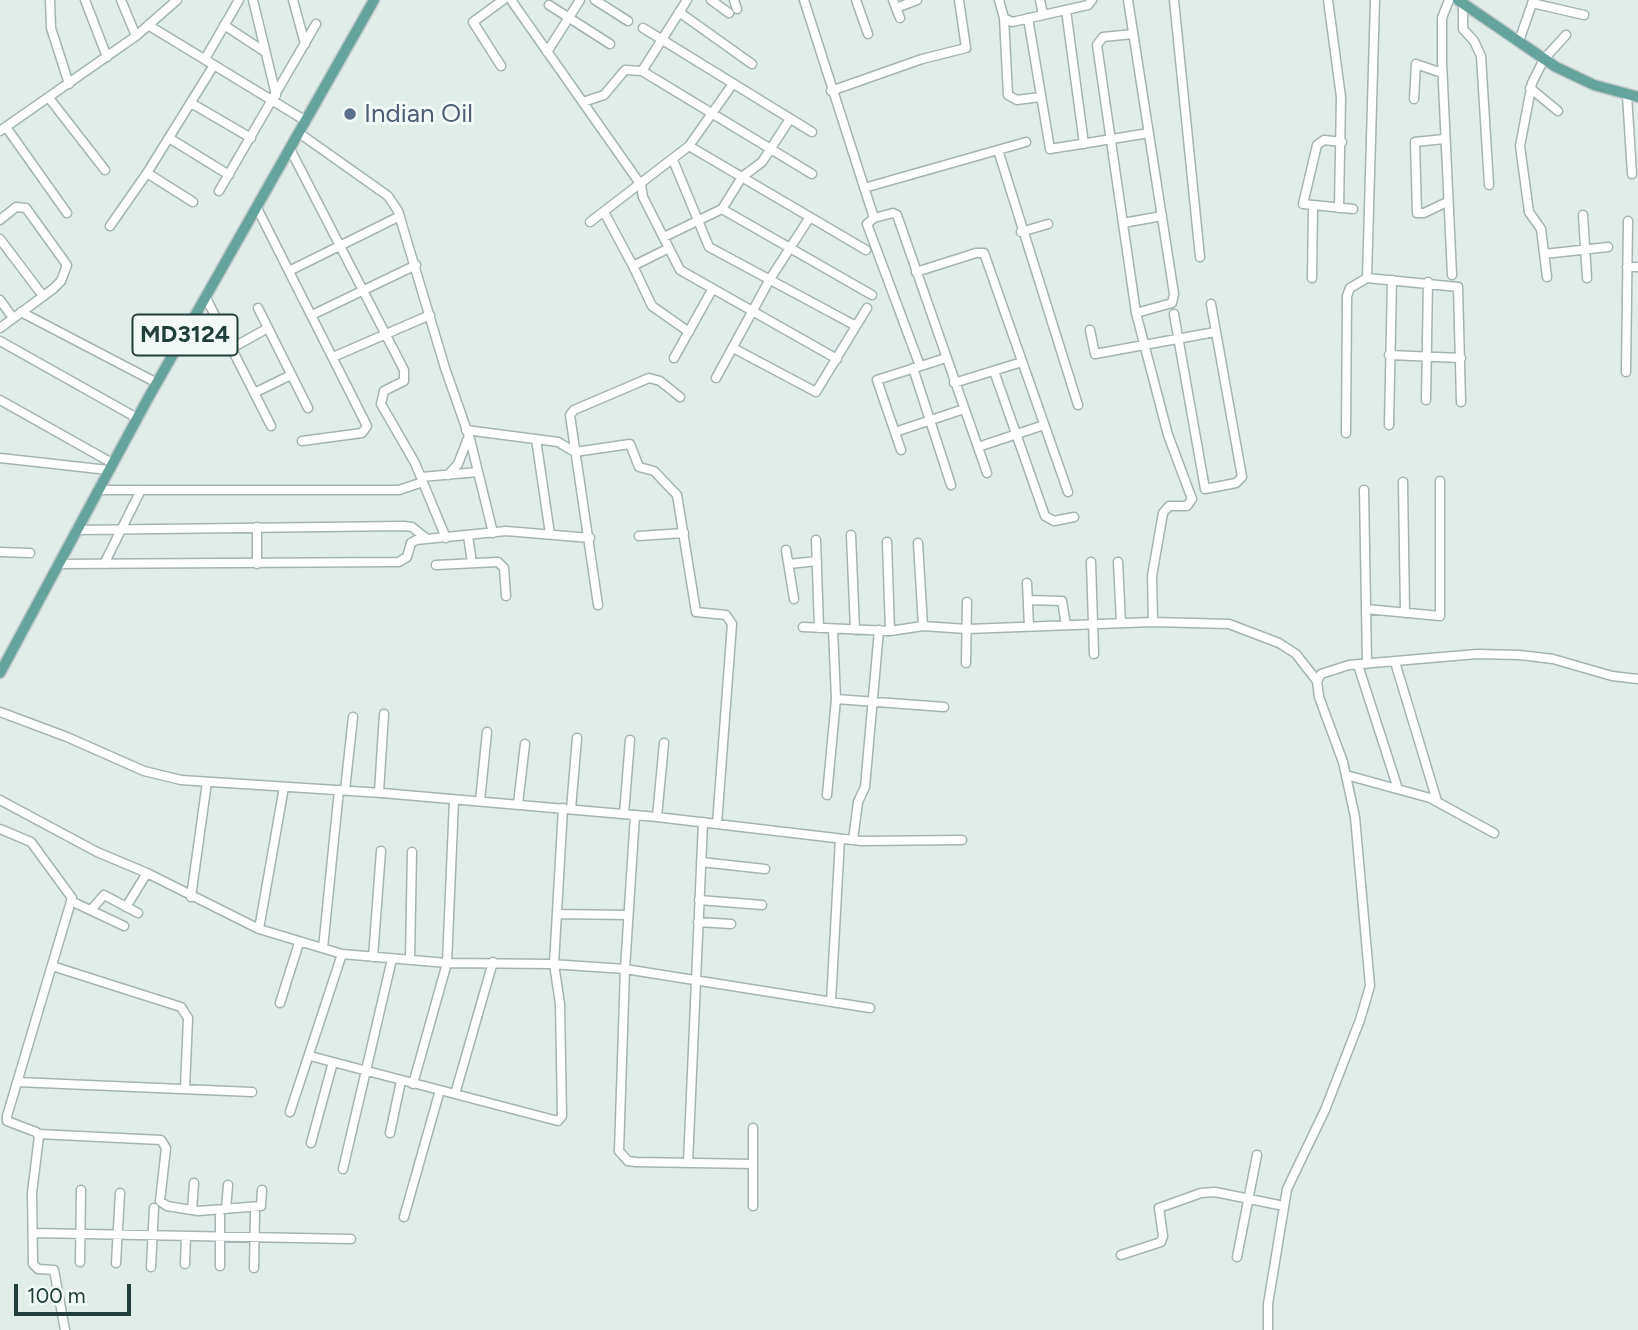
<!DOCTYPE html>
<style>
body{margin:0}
#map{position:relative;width:1638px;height:1330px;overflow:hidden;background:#e1ede9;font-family:Figtree,sans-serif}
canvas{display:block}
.scale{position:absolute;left:14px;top:1284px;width:117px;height:32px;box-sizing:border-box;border:4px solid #213e3b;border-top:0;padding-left:9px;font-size:21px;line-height:24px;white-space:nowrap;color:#213e3b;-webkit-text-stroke:5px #f2f9f6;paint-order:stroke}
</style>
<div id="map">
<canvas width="1638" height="1330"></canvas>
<div class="scale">100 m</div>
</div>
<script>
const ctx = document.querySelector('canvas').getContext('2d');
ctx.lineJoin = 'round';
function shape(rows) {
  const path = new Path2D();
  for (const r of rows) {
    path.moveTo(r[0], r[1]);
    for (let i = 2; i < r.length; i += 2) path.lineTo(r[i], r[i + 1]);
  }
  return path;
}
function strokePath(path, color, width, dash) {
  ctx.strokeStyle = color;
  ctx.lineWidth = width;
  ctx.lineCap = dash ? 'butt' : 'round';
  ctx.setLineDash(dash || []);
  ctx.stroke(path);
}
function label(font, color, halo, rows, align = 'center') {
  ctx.font = font + ' Figtree,sans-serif';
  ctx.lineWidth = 6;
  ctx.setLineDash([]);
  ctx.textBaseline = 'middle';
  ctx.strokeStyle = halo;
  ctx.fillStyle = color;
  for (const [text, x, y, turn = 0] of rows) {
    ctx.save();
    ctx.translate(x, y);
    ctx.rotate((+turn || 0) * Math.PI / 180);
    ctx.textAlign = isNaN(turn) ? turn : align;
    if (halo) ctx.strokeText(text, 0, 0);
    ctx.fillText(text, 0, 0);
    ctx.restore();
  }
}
const minor = shape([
 [50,0,51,28,69,84],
 [85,0,107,57],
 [121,0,136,36],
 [253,0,276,95],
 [293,0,305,44],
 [511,0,641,185,643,197,680,270,837,359],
 [595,0,628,21],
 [687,0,642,71,812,174],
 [711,0,729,13],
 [734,0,737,9],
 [804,0,874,218],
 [856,0,868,34],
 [893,0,900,18],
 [999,0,1004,18,1012,22,1088,5,1092,0],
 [1040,0,1043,15],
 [1128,0,1174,294,1172,303,1136,313],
 [1174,0,1200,257],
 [1328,0,1341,97,1339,208],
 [1449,0,1442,18,1442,62,1452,275],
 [1463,3,1463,29,1474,41,1481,56,1489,185],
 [1532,3,1584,15],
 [549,5,610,44],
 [896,8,917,0],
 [1066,10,1084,144],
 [679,12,752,64],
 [1004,18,1008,95,1017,100,1040,97],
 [1028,18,1050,149,1149,133],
 [148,25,306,121],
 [224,25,265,52],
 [643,28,812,132],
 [1133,34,1103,37,1097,45,1136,313,1168,435,1192,499,1187,506,1169,506,1163,513,1152,576,1153,622],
 [1519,41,1533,1],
 [547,52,580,0],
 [205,59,239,0],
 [501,66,473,22,503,0],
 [1530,88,1558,111],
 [831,91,922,59,966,48,959,0],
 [1627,95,1632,174],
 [49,98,105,170],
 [1414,99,1416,64,1442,73],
 [583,102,604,95,625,70,642,71],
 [191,103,251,138],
 [6,127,67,213],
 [0,131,136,36,177,0],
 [299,133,388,196,398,211,445,368,470,439,493,533],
 [169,138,229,175],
 [1444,139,1415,142,1417,213,1424,213,1447,202],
 [1342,142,1324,140,1317,145,1303,204,1353,209],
 [689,146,866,250],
 [290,149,404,370,404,381,384,391,381,404,415,463,446,538],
 [998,150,1078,405],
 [673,160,709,247,856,326],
 [147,173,193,202],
 [864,188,1026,142],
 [219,191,316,24],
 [722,209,742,177,762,162,790,119],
 [258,210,367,426,362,433,302,441],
 [604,212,633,266,669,248],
 [1583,215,1587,278],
 [0,220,16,207,26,208,67,265,61,281,53,289,0,328],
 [590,222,689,146,732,85],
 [1123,223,1162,216],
 [110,226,147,173,214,65],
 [1021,232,1048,224],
 [664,237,722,209,872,295],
 [0,239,43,296],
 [1544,254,1608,247],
 [633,266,652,306,689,332],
 [1627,267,1638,267],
 [289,271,400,216],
 [916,272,976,253,984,253,1068,492],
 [1547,277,1541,229,1529,212,1520,146,1532,83,1544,59,1566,35],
 [1312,278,1313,207],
 [1367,278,1375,0],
 [206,298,271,426],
 [0,300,13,318],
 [258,308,308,408],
 [21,312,157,383],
 [1174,314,1205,489,1236,483,1242,477,1211,304],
 [312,315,416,265],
 [1090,330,1095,354,1215,332],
 [0,341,137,418],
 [232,348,268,328],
 [733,348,816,392,867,308],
 [1389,355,1461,358],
 [333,357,430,315],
 [674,358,712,290],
 [920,366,867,224,874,218,893,213,897,215,987,473],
 [913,368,951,485],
 [994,371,1045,516,1054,521,1074,517],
 [1626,372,1628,221],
 [716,378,770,279,810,217],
 [954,383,1022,362],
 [254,393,291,375],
 [0,400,112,463],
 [1426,400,1428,282],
 [1389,425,1392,280],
 [466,430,558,442,575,452,630,444,639,467,654,471,677,495,696,612,726,615,732,624,717,824],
 [895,432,964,409],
 [1346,433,1347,296,1350,288,1367,278,1458,287,1461,402],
 [536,439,550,534],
 [978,447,1044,425],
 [901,450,877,380,946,358],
 [0,458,108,470],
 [448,475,458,464,468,438],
 [421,477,478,472],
 [1403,482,1405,613],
 [98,490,399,490,423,482],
 [1364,490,1367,664],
 [76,530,404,526,412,527,427,539],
 [851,535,855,630],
 [468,536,472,563],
 [639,536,684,533],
 [816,540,819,628],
 [887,542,890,631],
 [918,543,923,626],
 [786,550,794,599],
 [0,552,30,553],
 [1091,562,1094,654],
 [1118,562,1121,623],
 [58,564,399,562,407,557,411,543,416,540,506,531,590,538],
 [104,564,141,490],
 [257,564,257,527],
 [789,564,817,561],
 [436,565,498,562,504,568,506,596],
 [1027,583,1029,627],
 [1028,600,1062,601,1066,625],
 [598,605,570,415,574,410,649,378,660,381,680,397],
 [1366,609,1440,616,1440,481],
 [803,627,890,631,923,626,967,629,1153,622,1229,624,1279,643,1296,654,1317,681],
 [1395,662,1437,801],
 [966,663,967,602],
 [1358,665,1398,789],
 [836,699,944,707],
 [0,712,67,737,144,771,181,780,382,793,657,817,861,841,962,840],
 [1346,775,1430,798,1494,833],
 [345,790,353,717],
 [379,792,384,714],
 [827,795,836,699,833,629],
 [0,800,97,852,147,873,259,929,342,954,447,963,551,964,625,969,870,1008],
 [480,801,487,732],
 [518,804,525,744],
 [571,809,577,738],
 [624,814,630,740],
 [635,815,625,969,619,1151,628,1161,636,1162,753,1164],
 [657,817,664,743],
 [0,829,31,842,72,898,7,1116,7,1121,36,1132,39,1136,32,1193,33,1264,38,1269,54,1270,65,1330],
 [853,840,858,802,865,787,879,630],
 [701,862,765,869],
 [191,897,207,782],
 [699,900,762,905],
 [71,901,124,926],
 [126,907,147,873],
 [91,910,104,895,138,913],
 [557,914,628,915],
 [698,922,731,924],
 [259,929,284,787],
 [323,948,339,790],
 [373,957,381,851],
 [410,959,412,852],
 [52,966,181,1007,188,1018,185,1089],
 [831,1002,840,839],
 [280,1003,299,943],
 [310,1056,558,1121,562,1116,560,1004,554,964,563,808],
 [17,1082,252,1092],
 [413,1084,447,963,454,800],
 [455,1094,493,962],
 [290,1112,342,954],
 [753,1128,753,1206],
 [390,1133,401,1081],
 [38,1134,161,1140,166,1148,160,1201,167,1206,198,1211,261,1206,262,1190],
 [311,1143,333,1062],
 [688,1163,703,822],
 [343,1169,392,959],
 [226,1209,228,1185],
 [192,1210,194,1183],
 [220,1216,220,1266],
 [404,1217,440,1090],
 [33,1233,351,1239],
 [1121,1255,1161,1242,1163,1236,1159,1208,1201,1193,1215,1192,1284,1206],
 [1237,1257,1257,1155],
 [80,1262,81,1190],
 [116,1263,120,1193],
 [185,1264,186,1236],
 [151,1267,154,1208],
 [254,1268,255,1213],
 [1268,1330,1268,1304,1287,1189,1325,1110,1360,1020,1370,986,1355,817,1343,762,1319,697,1317,681,1321,674,1349,665,1477,654,1520,655,1553,659,1612,676,1638,679]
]);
const major = shape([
 [1458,0,1556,67,1594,85,1638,97],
 [0,673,146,402,374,0]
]);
strokePath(minor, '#a4b5b1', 11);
strokePath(major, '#c1c9c8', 13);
strokePath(minor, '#fff', 8);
strokePath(major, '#64a49d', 10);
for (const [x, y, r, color] of [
 [350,114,7,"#5c6f8a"]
]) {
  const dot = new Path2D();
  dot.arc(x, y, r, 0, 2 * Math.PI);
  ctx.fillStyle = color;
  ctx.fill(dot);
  strokePath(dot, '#f2f9f6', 2.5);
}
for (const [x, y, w] of [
 [185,335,105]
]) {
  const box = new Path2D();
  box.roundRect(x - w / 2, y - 20.5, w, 41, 5);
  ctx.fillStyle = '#f2f9f6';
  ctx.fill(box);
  strokePath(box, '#213e3b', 2);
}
label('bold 24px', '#213e3b', null, [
 ["MD3124",185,335]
]);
label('26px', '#4e5e75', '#f2f9f6', [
 ["Indian Oil",364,114]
], 'left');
</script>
